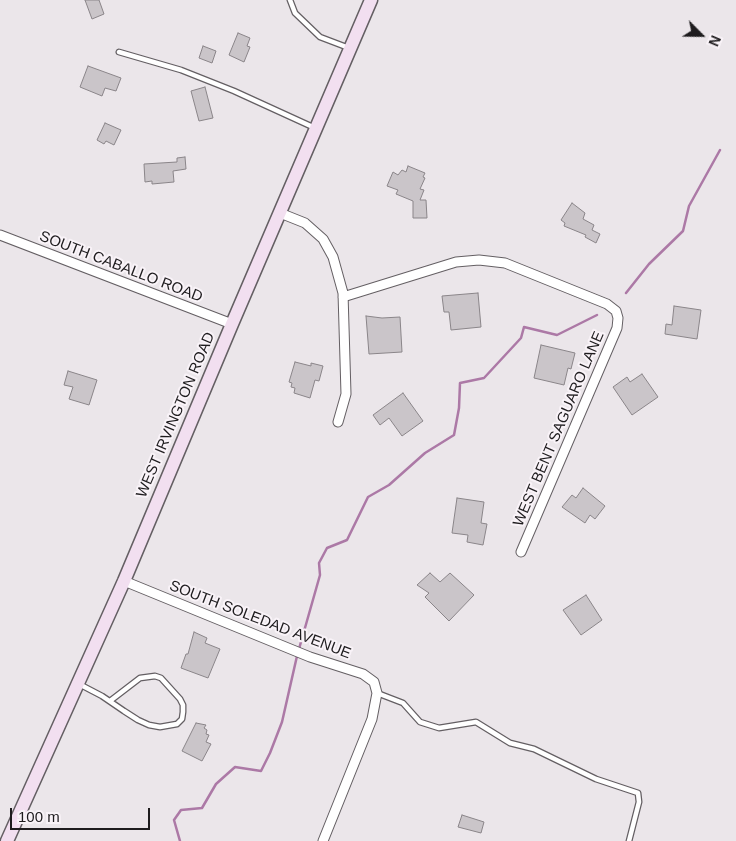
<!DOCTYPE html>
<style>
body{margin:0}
#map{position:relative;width:736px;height:841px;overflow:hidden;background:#ebe6ea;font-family:Arial,sans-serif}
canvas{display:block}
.north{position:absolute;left:676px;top:10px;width:50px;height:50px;-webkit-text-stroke:4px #f9f3f8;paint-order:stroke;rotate:113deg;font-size:14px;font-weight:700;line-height:20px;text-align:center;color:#1e1c1e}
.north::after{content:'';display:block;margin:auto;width:18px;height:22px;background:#1e1c1e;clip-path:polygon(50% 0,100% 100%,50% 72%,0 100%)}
.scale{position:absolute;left:10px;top:808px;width:140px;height:22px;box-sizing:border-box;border:2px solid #1e1c1e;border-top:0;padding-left:6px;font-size:15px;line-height:18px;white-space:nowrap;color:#1e1c1e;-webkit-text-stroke:4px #f9f3f8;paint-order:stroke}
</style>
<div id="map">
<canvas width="736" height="841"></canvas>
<div class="north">N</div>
<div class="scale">100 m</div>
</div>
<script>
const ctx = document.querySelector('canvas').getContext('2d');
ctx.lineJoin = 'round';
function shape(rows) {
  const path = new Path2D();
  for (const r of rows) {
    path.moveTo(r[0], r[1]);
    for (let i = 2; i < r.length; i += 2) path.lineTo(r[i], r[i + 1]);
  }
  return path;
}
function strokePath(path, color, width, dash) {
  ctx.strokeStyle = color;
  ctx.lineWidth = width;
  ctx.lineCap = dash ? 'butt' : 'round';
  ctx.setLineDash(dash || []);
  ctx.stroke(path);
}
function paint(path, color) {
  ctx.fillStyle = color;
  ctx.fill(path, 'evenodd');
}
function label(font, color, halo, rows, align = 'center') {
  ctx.font = font + ' Arial,sans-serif';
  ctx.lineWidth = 4;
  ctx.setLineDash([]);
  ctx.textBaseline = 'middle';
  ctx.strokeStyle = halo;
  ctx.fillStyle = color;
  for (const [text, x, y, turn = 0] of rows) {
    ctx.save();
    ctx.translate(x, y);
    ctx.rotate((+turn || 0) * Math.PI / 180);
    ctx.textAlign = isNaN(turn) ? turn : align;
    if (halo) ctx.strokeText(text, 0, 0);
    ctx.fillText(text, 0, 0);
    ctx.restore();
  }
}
strokePath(shape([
 [626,293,649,264,683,231,689,206,720,150],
 [180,841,174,820,181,810,202,808,216,784,235,767,261,771,270,753,282,722,297,656,320,575,319,563,327,548,347,540,368,497,389,485,425,453,454,435,459,408,460,383,484,378,521,338,524,327,557,335,597,315]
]), '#ac79a6', 2.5);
const building = shape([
 [85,0,99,0,104,14,92,19,85,0],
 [238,33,250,38,247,46,250,47,244,62,229,55,238,33],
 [203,46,216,51,212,63,199,58,203,46],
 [88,66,121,78,116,91,105,88,102,96,80,87,88,66],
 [205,87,213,118,199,121,191,91,205,87],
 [105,123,121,130,114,145,106,141,104,144,97,140,105,123],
 [185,157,186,169,173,171,174,182,152,184,152,181,145,182,144,164,177,162,177,158,185,157],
 [408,166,425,173,423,177,425,178,420,189,424,190,420,200,426,200,427,218,413,218,413,201,396,194,398,190,387,186,393,172,398,175,402,170,406,172,408,166],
 [572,203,585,213,583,219,594,225,592,230,600,234,596,243,585,237,586,235,564,226,565,223,561,220,572,203],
 [478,293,481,327,451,330,449,312,444,312,442,296,478,293],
 [674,306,701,310,697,339,665,334,666,324,672,325,674,306],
 [366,316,382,318,400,317,402,352,369,354,366,316],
 [541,345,575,353,571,369,568,368,564,385,534,378,541,345],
 [295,362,311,366,311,363,323,366,319,381,315,380,310,398,294,393,295,388,291,387,292,383,289,382,295,362],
 [68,371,97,380,89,405,69,399,73,387,64,385,68,371],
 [642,374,658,397,632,415,613,387,627,377,630,382,642,374],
 [403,393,423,421,402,436,389,418,380,425,373,415,403,393],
 [583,488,605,506,595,519,590,515,585,523,562,507,572,495,576,498,583,488],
 [457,498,484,502,481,523,487,524,483,545,467,542,468,535,452,533,457,498],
 [430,573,440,582,450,573,474,595,449,621,425,597,429,593,417,585,430,573],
 [586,595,602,620,581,635,563,610,586,595],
 [194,632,207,638,205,643,220,649,208,678,181,668,186,654,188,654,194,632],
 [196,723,206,725,204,728,207,730,206,734,209,735,206,742,211,744,202,761,182,751,196,723],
 [462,815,484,822,481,833,458,827,462,815]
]);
paint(building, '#cac5c9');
strokePath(building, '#8a8589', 1);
const lane = shape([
 [290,0,295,13,320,37,349,48],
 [119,52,181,70,234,91,315,128],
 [79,684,102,696,124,711,138,720,149,725,160,727,177,724,182,719,183,712,183,705,180,699,161,678,155,676,140,678,110,701],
 [377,693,403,703,420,722,439,728,476,722,510,743,534,749,596,779,638,793,639,802,629,841]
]);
const street = shape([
 [280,213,305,223,323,239,333,257,343,293,346,394,338,422],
 [0,235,232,324],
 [343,297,456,262,479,260,505,263,607,304,616,311,618,318,617,328,521,552],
 [124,581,310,657,363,674,374,682,377,693,372,719,323,841]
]);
const secondary = shape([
 [7,841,124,581,232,324,371,0]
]);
strokePath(lane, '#645f63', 7);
strokePath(street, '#645f63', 11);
strokePath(secondary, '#645f63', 15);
strokePath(lane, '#fff', 4.5);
strokePath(street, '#fff', 9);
strokePath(secondary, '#f2dff0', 12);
label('15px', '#1e1c1e', '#f9f3f8', [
 ["SOUTH CABALLO ROAD",121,267,21],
 ["WEST IRVINGTON ROAD",176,415,-67],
 ["WEST BENT SAGUARO LANE",559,429,-67],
 ["SOUTH SOLEDAD AVENUE",260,620,21]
]);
</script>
